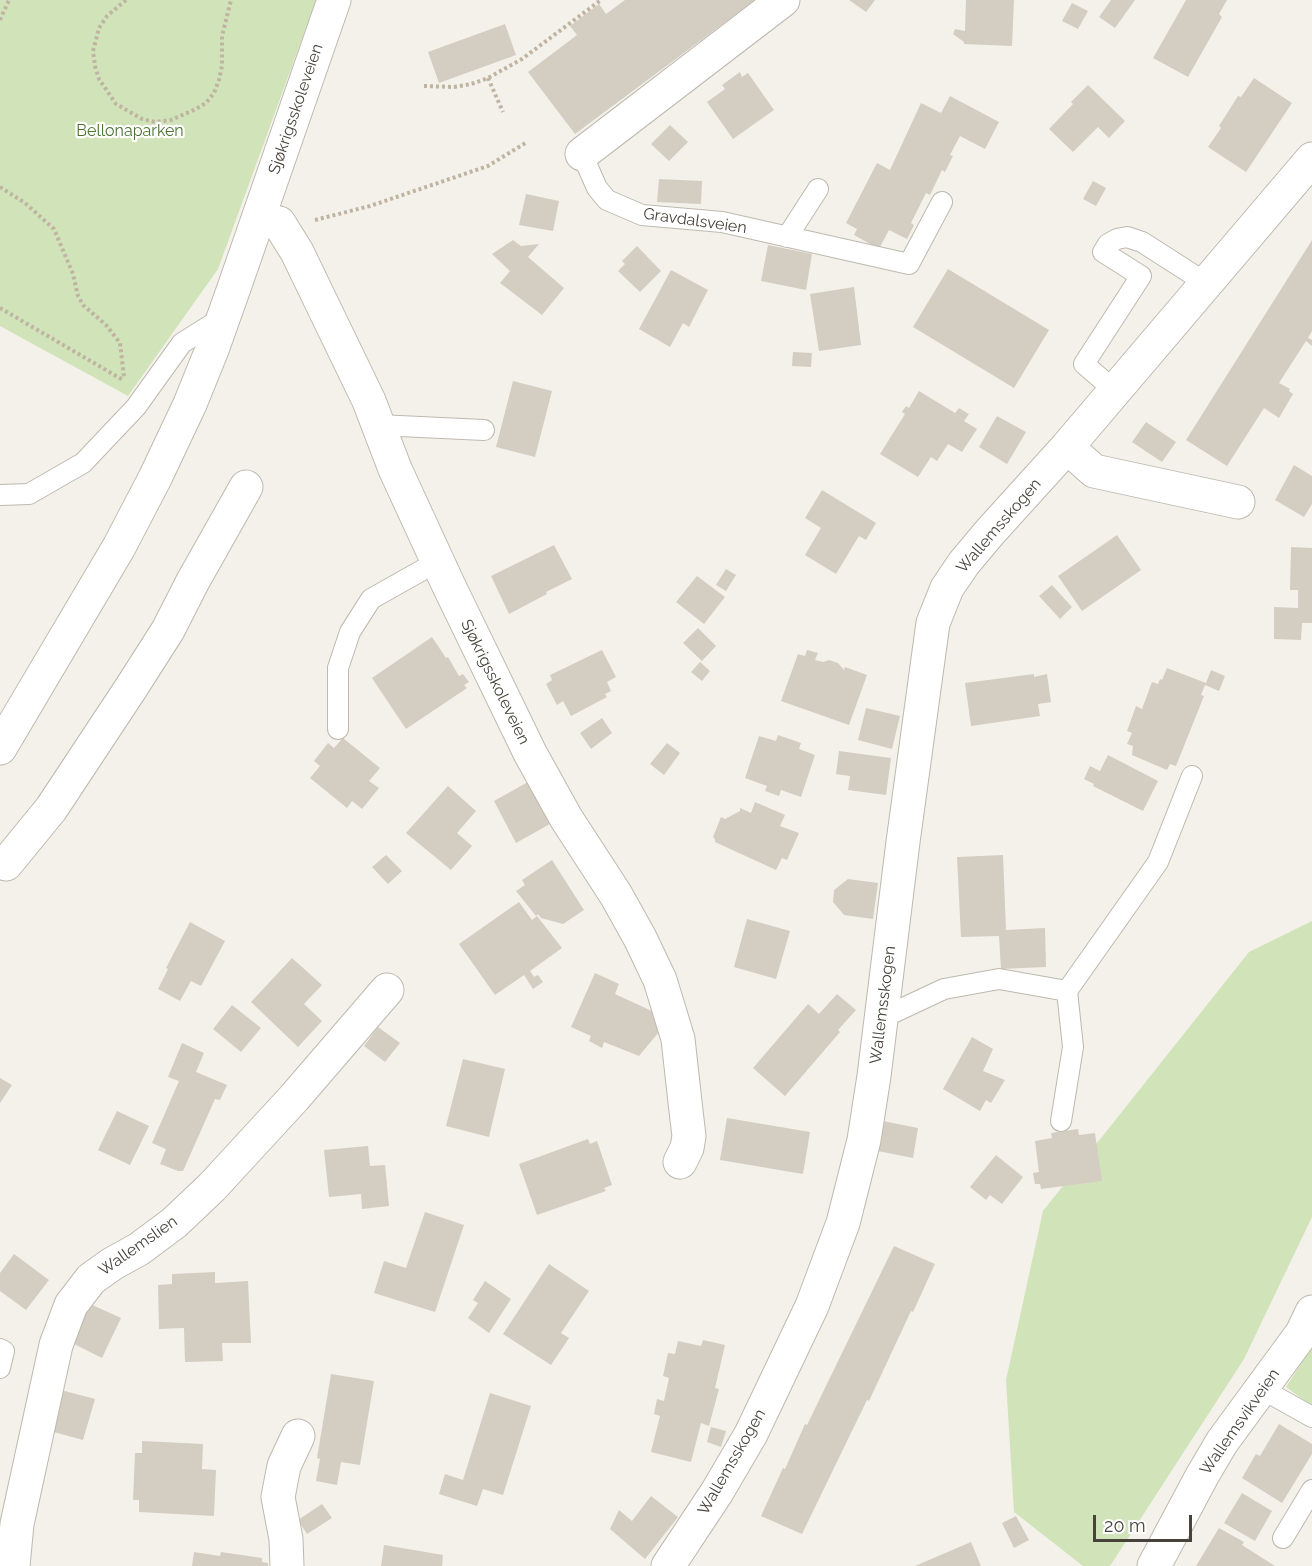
<!DOCTYPE html>
<meta charset="utf-8">
<style>
body{margin:0}
#map{position:relative;width:1312px;height:1566px;overflow:hidden;background:#f4f1eb;font-family:Raleway,sans-serif}
canvas{display:block}
.scale{position:absolute;left:1093px;top:1515px;width:99px;height:27px;box-sizing:border-box;border:3px solid #47423a;border-top:0;padding-left:8px;font-size:18px;line-height:21px;white-space:nowrap;color:#47423a;-webkit-text-stroke:4px #fff;paint-order:stroke}
</style>
<div id="map">
<canvas width="1312" height="1566"></canvas>
<div class="scale">20 m</div>
</div>
<script>
const ctx = document.querySelector('canvas').getContext('2d');
ctx.lineJoin = 'round';
function paint(path, color) {
  ctx.fillStyle = color;
  ctx.fill(path, 'evenodd');
}
function shape(rows) {
  const path = new Path2D();
  for (const r of rows) {
    path.moveTo(r[0], r[1]);
    for (let i = 2; i < r.length; i += 2) path.lineTo(r[i], r[i + 1]);
  }
  return path;
}
function strokePath(path, color, width, dash) {
  ctx.strokeStyle = color;
  ctx.lineWidth = width;
  ctx.lineCap = dash ? 'butt' : 'round';
  ctx.setLineDash(dash || []);
  ctx.stroke(path);
}
function label(font, color, halo, rows, align = 'center') {
  ctx.font = font + ' Raleway,sans-serif';
  ctx.lineWidth = 4.5;
  ctx.setLineDash([]);
  ctx.textBaseline = 'middle';
  ctx.strokeStyle = halo;
  ctx.fillStyle = color;
  for (const [text, x, y, turn = 0] of rows) {
    ctx.save();
    ctx.translate(x, y);
    ctx.rotate((+turn || 0) * Math.PI / 180);
    ctx.textAlign = isNaN(turn) ? turn : align;
    if (halo) ctx.strokeText(text, 0, 0);
    ctx.fillText(text, 0, 0);
    ctx.restore();
  }
}
paint(shape([
 [0,0,316,0,218,269,128,396,0,326],
 [1312,921,1312,1217,1244,1359,1110,1566,1083,1566,1014,1512,1006,1380,1043,1211,1249,952],
 [1312,1347,1312,1406,1286,1387]
]), '#d0e3b9');
paint(shape([
 [625,0,755,0,575,134,528,72,577,35,570,26,599,4,606,14],
 [849,0,875,0,866,12],
 [966,0,1014,0,1012,46,964,44,964,42,953,34,955,29,965,31],
 [1111,0,1135,0,1115,28,1099,17],
 [1186,0,1227,0,1219,14,1222,17,1188,77,1153,58],
 [1072,3,1088,11,1078,29,1062,21],
 [505,24,516,55,439,83,428,52],
 [740,72,742,77,748,73,774,110,733,139,707,102,725,89,722,85],
 [1254,78,1292,103,1246,172,1208,147,1221,128,1219,126,1238,96,1241,97],
 [1088,85,1125,121,1109,138,1098,127,1073,152,1049,129,1073,104,1071,102],
 [950,96,999,122,985,149,960,136,950,155,953,156,945,172,942,170,930,195,926,193,911,223,914,225,907,239,889,230,879,249,854,235,857,229,846,223,877,163,890,170,921,103,941,113],
 [670,125,688,142,669,161,651,144],
 [659,179,702,181,701,204,657,202],
 [1093,181,1106,188,1096,206,1083,199],
 [526,194,559,201,553,231,519,225],
 [513,240,521,246,539,244,528,257,564,288,542,315,500,283,510,271,492,254],
 [1312,240,1312,331,1308,338,1312,340,1312,346,1306,341,1279,383,1290,389,1289,391,1293,394,1279,418,1264,408,1227,466,1186,440],
 [768,245,812,254,806,290,761,281],
 [637,246,661,271,640,292,618,271,625,264,622,261],
 [948,269,1049,330,1014,388,913,327],
 [671,270,708,290,689,327,683,323,670,347,639,329],
 [854,287,861,345,819,351,810,294],
 [793,352,812,353,811,367,792,366],
 [513,381,552,391,535,457,496,447],
 [919,391,955,413,959,408,969,414,964,421,977,429,962,452,948,444,937,461,931,457,918,477,880,454,905,414,902,412,906,406,909,408],
 [997,416,1026,432,1007,464,979,447],
 [1146,422,1176,442,1162,462,1132,442],
 [1294,465,1312,476,1312,504,1304,517,1275,500],
 [822,490,876,523,866,540,859,536,836,574,805,555,821,528,805,518],
 [1117,535,1141,570,1082,611,1058,576],
 [554,545,572,579,546,592,547,594,509,614,491,576],
 [1291,547,1312,548,1312,623,1302,623,1301,640,1274,639,1274,607,1298,608,1298,590,1290,590],
 [726,569,736,575,726,591,716,585],
 [697,576,725,597,704,624,676,602],
 [1052,585,1072,607,1060,619,1039,596],
 [698,628,716,646,702,661,683,643],
 [432,637,446,658,448,657,459,676,463,674,469,682,464,685,467,688,406,729,372,678],
 [602,650,616,677,607,682,611,691,605,694,607,697,571,716,563,701,557,705,546,684,552,680,550,675],
 [807,650,818,653,815,660,823,662,829,660,838,663,844,670,845,667,867,675,849,725,781,701,798,654,805,656],
 [700,662,710,671,702,681,691,672],
 [1167,668,1206,683,1211,670,1225,676,1219,691,1205,685,1201,695,1204,696,1176,766,1170,764,1167,770,1132,755,1133,746,1127,744,1132,733,1127,731,1136,706,1142,709,1152,682,1158,684,1160,679,1162,680],
 [1034,674,1034,677,1047,674,1051,702,1038,704,1040,716,971,726,965,683],
 [866,708,900,716,892,749,858,740],
 [602,718,612,733,591,749,580,733],
 [778,735,801,743,799,749,815,755,801,797,781,790,779,796,765,791,767,786,745,778,759,736,776,741],
 [343,738,380,768,369,781,379,788,362,809,352,801,347,808,310,778,320,766,314,761,328,743,334,748],
 [667,743,680,753,664,775,650,764],
 [839,751,891,758,886,795,848,790,850,776,836,774],
 [1108,755,1158,781,1143,811,1093,786,1094,784,1084,779,1090,766,1100,771],
 [528,782,550,824,516,843,494,801],
 [448,786,476,811,457,833,472,846,451,870,406,833],
 [755,802,785,815,780,826,799,833,787,860,782,858,776,870,715,842,715,839,713,837,721,817,725,819,740,811,740,808,751,813],
 [386,855,402,871,388,884,372,867],
 [1003,855,1006,930,1045,928,1046,967,1001,969,999,936,961,937,957,857],
 [552,860,584,910,563,924,541,918,538,914,536,916,516,891,525,885,522,880],
 [848,879,878,883,873,919,844,915,833,902,834,890],
 [519,902,532,920,537,916,562,948,530,971,534,977,538,975,543,982,533,989,524,975,495,995,459,944],
 [747,919,790,931,776,979,734,967],
 [190,922,225,941,201,986,191,981,180,1001,158,989,168,969,166,968],
 [292,958,322,985,304,1004,322,1021,298,1047,251,1002],
 [595,973,619,984,615,994,654,1012,659,1032,639,1056,604,1042,602,1048,589,1041,591,1036,571,1027],
 [837,994,856,1010,838,1030,840,1032,785,1096,753,1068,808,1004,819,1014],
 [232,1005,261,1028,241,1052,213,1029],
 [378,1027,400,1043,385,1062,364,1046],
 [972,1037,993,1049,983,1071,1005,1080,991,1103,986,1100,980,1111,943,1089],
 [182,1043,204,1053,196,1072,227,1085,220,1100,215,1099,183,1171,178,1171,160,1164,166,1149,152,1143,179,1081,168,1077],
 [463,1059,505,1069,489,1137,446,1126],
 [0,1078,12,1085,0,1103],
 [117,1111,149,1126,130,1165,98,1150],
 [727,1118,810,1132,803,1174,720,1160],
 [883,1121,918,1128,913,1158,878,1151],
 [1078,1129,1079,1135,1095,1133,1102,1181,1041,1189,1040,1184,1035,1184,1033,1173,1039,1172,1035,1141,1052,1138,1051,1133],
 [588,1139,590,1144,597,1141,612,1185,604,1188,606,1191,537,1215,519,1164],
 [368,1146,370,1166,385,1165,389,1206,362,1209,361,1194,329,1197,324,1150],
 [996,1155,1023,1177,1002,1204,990,1195,986,1200,970,1187],
 [425,1212,464,1225,435,1312,374,1293,384,1261,406,1268],
 [894,1246,935,1264,913,1312,911,1311,869,1401,867,1400,802,1534,761,1516,783,1468,785,1469,805,1424,807,1425],
 [14,1254,49,1280,26,1310,0,1291,0,1273],
 [549,1264,589,1291,561,1333,569,1338,551,1365,503,1334],
 [215,1272,215,1283,248,1281,251,1343,222,1343,223,1361,185,1362,184,1328,159,1329,158,1285,172,1284,172,1274],
 [485,1281,511,1299,489,1333,468,1318,478,1303,473,1300],
 [88,1303,121,1318,102,1358,70,1342],
 [703,1340,725,1345,715,1388,719,1389,709,1426,701,1423,691,1462,651,1452,660,1416,654,1414,657,1399,664,1401,669,1378,663,1376,668,1353,675,1354,678,1341,701,1346],
 [331,1374,374,1381,360,1465,341,1462,337,1485,316,1481,320,1459,317,1458],
 [61,1390,95,1399,83,1440,50,1431],
 [490,1393,531,1406,503,1495,483,1489,477,1506,439,1494,445,1474,463,1480],
 [1279,1424,1312,1444,1312,1454,1282,1503,1242,1478,1256,1454,1260,1456],
 [711,1427,726,1431,721,1447,707,1442],
 [142,1441,203,1444,202,1469,216,1470,214,1516,139,1512,139,1500,133,1500,135,1453,142,1453],
 [1242,1493,1272,1511,1255,1541,1224,1523],
 [651,1496,678,1517,645,1559,610,1529,619,1510,632,1521],
 [322,1504,332,1518,307,1534,298,1520],
 [1016,1516,1029,1540,1014,1548,1002,1523],
 [1219,1528,1244,1542,1242,1545,1275,1566,1196,1566],
 [971,1542,981,1566,915,1566],
 [384,1545,443,1555,442,1566,381,1566],
 [194,1552,220,1556,221,1552,262,1558,262,1562,268,1563,268,1566,192,1566]
]), '#d4cdc2');
const service = shape([
 [582,154,597,188,607,200,642,215,722,222,909,264,942,202],
 [787,237,818,189],
 [1114,390,1084,364,1141,276,1103,252,1108,244,1117,239,1127,237,1142,242,1206,283],
 [378,425,484,430],
 [0,495,29,494,83,463,136,407,182,343,222,318],
 [338,729,338,668,350,632,371,599,426,568,439,563,436,556],
 [882,1018,944,989,999,979,1067,991,1158,862,1192,776],
 [1061,1121,1073,1047,1067,991],
 [0,1349,4,1351,0,1368],
 [1262,1389,1312,1417],
 [1283,1538,1312,1490]
]);
const minor = shape([
 [582,154,783,0],
 [259,218,279,223,297,252,369,401,395,469,448,584,530,753,566,818,616,895,640,938,660,980,678,1039,686,1111,689,1136,687,1148,680,1162],
 [1067,447,1094,471,1238,502],
 [0,748,119,547,155,478,190,404,213,347,235,285,334,0],
 [6,864,51,809,131,688,168,630,193,581,246,487],
 [13,1566,17,1524,56,1345,71,1305,91,1279,112,1264,139,1249,174,1223,212,1187,294,1098,387,990],
 [287,1566,286,1539,278,1497,284,1466,298,1436],
 [668,1566,717,1492,751,1434,812,1306,843,1223,864,1140,874,1076,903,842,933,623,947,588,964,563,990,532,1067,447,1312,159],
 [1154,1566,1202,1476,1222,1442,1302,1333,1312,1312]
]);
strokePath(service, '#beb9ae', 22);
strokePath(minor, '#beb9ae', 35);
strokePath(shape([
 [126,0,107,16,99,28,93,51,95,66,99,79,116,104,142,119,155,122,171,120,196,109,206,103,214,93,219,80,222,66,222,36,231,0],
 [0,20,9,0],
 [488,78,503,112],
 [424,86,454,87,471,84,488,78,522,59,601,0],
 [0,187,25,203,54,229,73,274,78,296,83,305,106,325,120,343,124,377],
 [315,220,370,206,488,166,527,142],
 [0,308,123,380]
]), '#bfb4a1', 4, [3, 3]);
strokePath(service, '#fff', 20);
strokePath(minor, '#fff', 33);
label('16px', '#47423a', '#fff', [
 ["Sjøkrigsskoleveien",296,109,-71],
 ["Gravdalsveien",695,221,8],
 ["Wallemsskogen",999,526,-49],
 ["Sjøkrigsskoleveien",495,682,64],
 ["Wallemsskogen",883,1005,-83],
 ["Wallemslien",138,1246,-35],
 ["Wallemsvikveien",1240,1422,-55],
 ["Wallemsskogen",732,1462,-60]
]);
label('16px', '#4b7333', '#fff', [
 ["Bellonaparken",130,131]
]);
</script>
